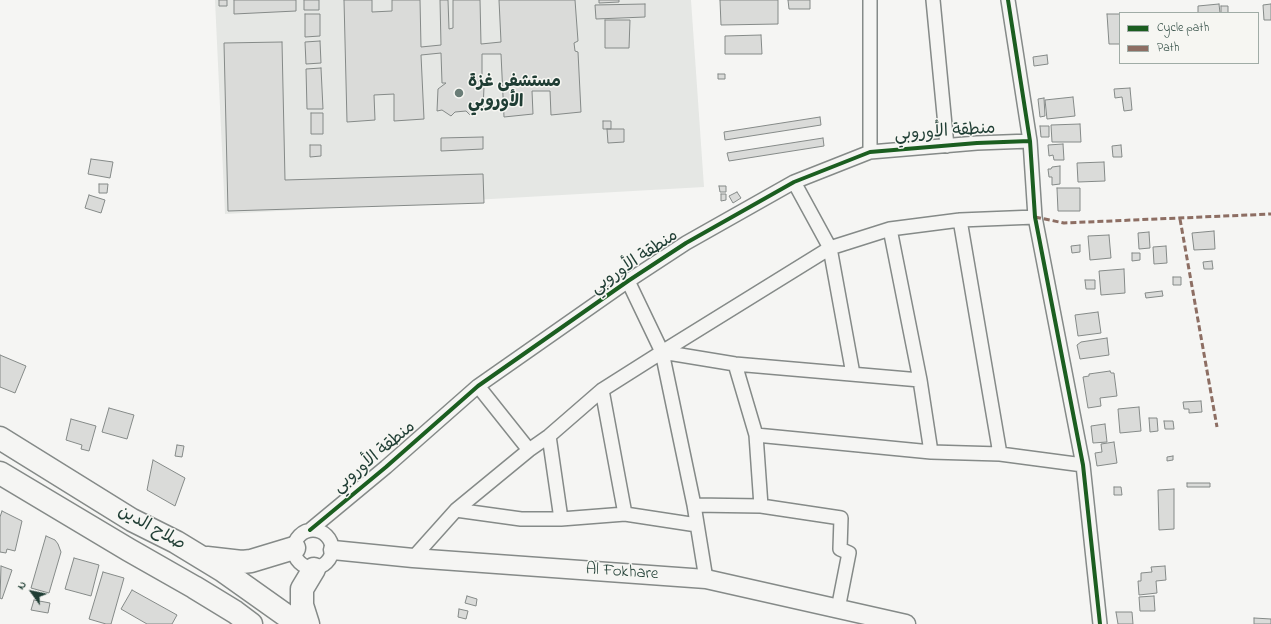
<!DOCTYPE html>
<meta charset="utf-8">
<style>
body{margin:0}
#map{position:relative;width:1271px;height:624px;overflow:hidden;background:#f5f5f3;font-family:"Indie Flower",sans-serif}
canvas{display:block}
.legend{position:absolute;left:1119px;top:12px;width:140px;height:52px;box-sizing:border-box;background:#f6f6f2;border:1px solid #a0aca6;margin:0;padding:5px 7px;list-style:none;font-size:12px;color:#1f3d34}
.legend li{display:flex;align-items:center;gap:8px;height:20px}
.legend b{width:20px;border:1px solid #a0aca6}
.north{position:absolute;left:12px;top:572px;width:40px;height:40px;-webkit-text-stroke:3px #f6f6f2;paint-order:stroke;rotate:303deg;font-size:11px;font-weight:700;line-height:16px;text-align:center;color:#1f3d34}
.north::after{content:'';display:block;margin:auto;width:14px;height:18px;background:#1f3d34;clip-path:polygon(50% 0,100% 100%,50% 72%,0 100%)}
</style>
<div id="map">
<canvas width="1271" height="624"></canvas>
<ul class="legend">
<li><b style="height:5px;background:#1b5e20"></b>Cycle path</li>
<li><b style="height:5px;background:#8d6e63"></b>Path</li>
</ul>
<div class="north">N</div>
</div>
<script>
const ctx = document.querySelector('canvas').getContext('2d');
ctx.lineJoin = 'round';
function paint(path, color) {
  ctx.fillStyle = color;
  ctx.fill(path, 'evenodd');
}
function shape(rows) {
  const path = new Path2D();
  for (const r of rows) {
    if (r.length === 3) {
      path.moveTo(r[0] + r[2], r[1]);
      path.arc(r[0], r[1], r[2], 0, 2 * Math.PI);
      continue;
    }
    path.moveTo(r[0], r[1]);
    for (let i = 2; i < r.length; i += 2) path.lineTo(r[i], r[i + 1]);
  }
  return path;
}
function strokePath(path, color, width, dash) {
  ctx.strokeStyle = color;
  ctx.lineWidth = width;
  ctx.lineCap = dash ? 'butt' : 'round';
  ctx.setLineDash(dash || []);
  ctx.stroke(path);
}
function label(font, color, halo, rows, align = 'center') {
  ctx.font = font + ' "Indie Flower","Playpen Sans Arabic",sans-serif';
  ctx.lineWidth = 3;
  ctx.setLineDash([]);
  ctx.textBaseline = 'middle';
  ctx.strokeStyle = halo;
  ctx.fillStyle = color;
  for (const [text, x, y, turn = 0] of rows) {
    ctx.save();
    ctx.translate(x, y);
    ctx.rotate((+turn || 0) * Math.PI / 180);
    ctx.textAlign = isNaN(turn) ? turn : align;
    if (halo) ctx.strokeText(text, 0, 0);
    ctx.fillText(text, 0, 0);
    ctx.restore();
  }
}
paint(shape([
 [215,0,691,0,704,187,225,214]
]), '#e5e7e4');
const building = shape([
 [219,0,227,0,227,6,219,6,219,0],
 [234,0,296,0,296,11,234,14,234,0],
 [304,0,319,0,319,10,304,10,304,0],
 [344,0,372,0,372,12,392,11,392,0,420,0,421,47,441,45,440,0,448,0,449,29,453,28,453,0,480,0,481,44,501,42,499,0,575,0,578,41,574,43,575,51,578,52,581,112,551,115,550,91,532,91,533,114,504,117,501,54,482,54,482,81,478,81,484,87,483,109,478,109,470,115,466,111,455,112,451,116,442,110,437,111,438,89,446,83,442,83,441,53,421,55,424,119,394,121,394,94,374,95,375,120,347,122,344,0],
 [599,0,619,0,619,2,599,3,599,0],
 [720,0,778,0,778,24,721,25,720,0],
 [788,0,810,0,810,9,789,9,788,0],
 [645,4,645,17,596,19,595,5,645,4],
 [1219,4,1220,13,1198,13,1198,6,1219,4],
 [1271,4,1271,20,1264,20,1263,5,1271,4],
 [1221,6,1228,6,1228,13,1221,13,1221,6],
 [305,14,320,14,320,36,305,37,305,14],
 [1107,14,1120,14,1120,44,1109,44,1107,14],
 [605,20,630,20,629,48,605,48,605,20],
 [761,35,762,54,725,54,725,36,761,35],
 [320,41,321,63,306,64,305,42,320,41],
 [282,42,285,180,483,174,484,203,228,211,224,43,282,42],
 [1047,55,1048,64,1034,66,1033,57,1047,55],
 [321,68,323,109,307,109,306,69,321,68],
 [718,74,725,74,725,79,718,79,718,74],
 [1130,88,1132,110,1124,111,1122,97,1115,98,1114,89,1130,88],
 [1073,97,1075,116,1047,119,1045,100,1073,97],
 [1044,98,1045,116,1040,117,1038,99,1044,98],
 [311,113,323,113,323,134,311,134,311,113],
 [820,117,821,125,725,140,724,132,820,117],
 [603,121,611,121,611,129,603,129,603,121],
 [1080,124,1081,142,1052,142,1051,125,1080,124],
 [1040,126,1049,126,1049,137,1041,137,1040,126],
 [607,129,624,129,624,142,608,143,607,129],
 [483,137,483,149,441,151,441,138,483,137],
 [823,138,824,146,729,161,727,153,823,138],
 [1063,144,1064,160,1054,160,1053,155,1049,156,1048,145,1063,144],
 [310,145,321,145,321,156,310,157,310,145],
 [1121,145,1122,157,1113,157,1112,146,1121,145],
 [91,159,113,162,110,178,88,174,91,159],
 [1104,162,1105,181,1078,182,1077,163,1104,162],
 [1060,166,1060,184,1052,185,1052,177,1049,177,1048,169,1051,169,1052,167,1060,166],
 [99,184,108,184,107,193,99,193,99,184],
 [719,186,726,186,726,192,720,192,719,186],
 [1057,188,1080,188,1080,211,1058,211,1057,188],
 [737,192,741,198,733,203,729,196,737,192],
 [721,194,726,194,726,200,721,201,721,194],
 [89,195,105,200,101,213,85,208,89,195],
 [1214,231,1215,249,1194,250,1192,233,1214,231],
 [1149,232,1150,248,1139,249,1138,233,1149,232],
 [1109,235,1111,258,1090,260,1088,236,1109,235],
 [1080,245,1080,252,1072,253,1071,246,1080,245],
 [1166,246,1167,263,1154,264,1153,247,1166,246],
 [1132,253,1140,253,1140,260,1132,261,1132,253],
 [1212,261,1213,269,1204,269,1203,262,1212,261],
 [1124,269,1125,293,1101,295,1099,271,1124,269],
 [1173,277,1181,277,1181,285,1173,285,1173,277],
 [1085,280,1095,280,1095,289,1086,289,1085,280],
 [1162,291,1163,296,1146,298,1145,293,1162,291],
 [1098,312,1101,333,1078,336,1075,315,1098,312],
 [1107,338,1109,355,1080,359,1077,345,1081,342,1107,338],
 [0,355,26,366,15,393,0,387,0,355],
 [1110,371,1111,373,1114,373,1117,396,1100,398,1101,406,1088,408,1083,377,1089,376,1089,374,1110,371],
 [1201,401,1202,412,1189,413,1189,409,1184,409,1183,402,1201,401],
 [1139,407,1141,431,1120,433,1118,409,1139,407],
 [109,408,134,415,127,439,102,432,109,408],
 [1149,418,1157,418,1158,431,1150,432,1149,418],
 [71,419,96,426,89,451,81,449,82,445,66,440,71,419],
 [1164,421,1173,421,1174,429,1165,429,1164,421],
 [1105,424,1107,442,1093,443,1091,426,1105,424],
 [1114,442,1117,463,1097,466,1095,453,1102,452,1101,444,1114,442],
 [177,445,184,446,182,457,175,456,177,445],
 [1173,456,1173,460,1167,461,1167,457,1173,456],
 [153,460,185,478,175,506,147,490,153,460],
 [1187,483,1210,483,1210,487,1187,487,1187,483],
 [1114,487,1121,487,1122,495,1114,495,1114,487],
 [1174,489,1174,529,1159,530,1158,490,1174,489],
 [2,511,22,521,15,551,7,549,6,553,0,552,0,517,2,511],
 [46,536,55,540,58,544,61,552,49,593,31,588,46,536],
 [74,558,99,565,91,596,65,589,74,558],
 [1,566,12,570,2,599,0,598,1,566],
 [1165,566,1166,580,1156,581,1157,593,1139,595,1138,581,1141,581,1141,573,1152,572,1151,567,1165,566],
 [103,572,124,578,111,624,106,624,89,619,103,572],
 [132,590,177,615,172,624,147,624,121,609,132,590],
 [467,596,477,599,476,606,465,603,467,596],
 [1154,596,1155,611,1140,611,1139,597,1154,596],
 [34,600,50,603,48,613,31,610,34,600],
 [459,609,468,611,466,619,458,617,459,609],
 [1116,612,1132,612,1133,624,1118,624,1116,612],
 [1254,618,1271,619,1271,624,1254,624,1254,618]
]);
paint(building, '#dadbd9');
strokePath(building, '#858a88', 1);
const street = shape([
 [933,0,947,146],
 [1008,0,1030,141,1035,217,1083,465,1100,624],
 [870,152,870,0],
 [794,182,830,248,853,374],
 [960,220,1000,454],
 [890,229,920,380,931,452],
 [628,281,662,352,735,364,920,380],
 [662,352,694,505,706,579],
 [735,364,756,435],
 [478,386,529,450],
 [602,390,625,514],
 [549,436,561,519],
 [694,505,761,506,841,518,840,549,849,553,838,609],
 [761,506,756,435,931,452,1000,454,1083,465],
 [456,510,521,519,561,519,625,514,697,525],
 [313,549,19],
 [310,530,386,467,478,386,628,281,686,243,794,182,870,152,977,143,1030,141],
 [413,558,456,510,529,450,549,436,602,390,662,352,830,248,890,229,960,220,1035,217]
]);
const secondary = shape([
 [333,550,413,558,706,579,906,624]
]);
const highway = shape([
 [0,438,132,520,176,542,222,570,298,624],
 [0,473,129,550,194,587,235,612,251,624],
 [207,558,242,562,251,561,294,548],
 [308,624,302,605,302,589,314,569]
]);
strokePath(street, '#858a88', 16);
strokePath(secondary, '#858a88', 21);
strokePath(highway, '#858a88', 25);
strokePath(street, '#f5f5f3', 13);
strokePath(secondary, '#f5f5f3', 18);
strokePath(highway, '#f5f5f3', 22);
strokePath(shape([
 [1035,217,1064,223,1271,214],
 [1180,219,1217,427]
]), '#8d6e63', 3, [6, 3]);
strokePath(shape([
 [1008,0,1030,141,1035,217,1083,465,1100,624],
 [310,530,386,467,478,386,628,281,686,243,794,182,870,152,977,143,1030,141]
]), '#1b5e20', 4);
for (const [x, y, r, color] of [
 [459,93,5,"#6a7d77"]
]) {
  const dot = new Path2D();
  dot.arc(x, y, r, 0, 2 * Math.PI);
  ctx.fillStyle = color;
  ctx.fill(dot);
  strokePath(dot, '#f6f6f2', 1.5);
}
label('bold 17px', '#1f3d34', '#f6f6f2', [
 ["مستشفى غزة",468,83],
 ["الأوروبي",468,103]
], 'left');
label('17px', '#1f3d34', '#f6f6f2', [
 ["منطقة الأوروبي",945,133,-4],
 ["منطقة الأوروبي",635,263,-34],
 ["منطقة الأوروبي",375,458,-40],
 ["صلاح الدين",151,529,29],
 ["Al Fokhare",622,573,4]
]);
</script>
